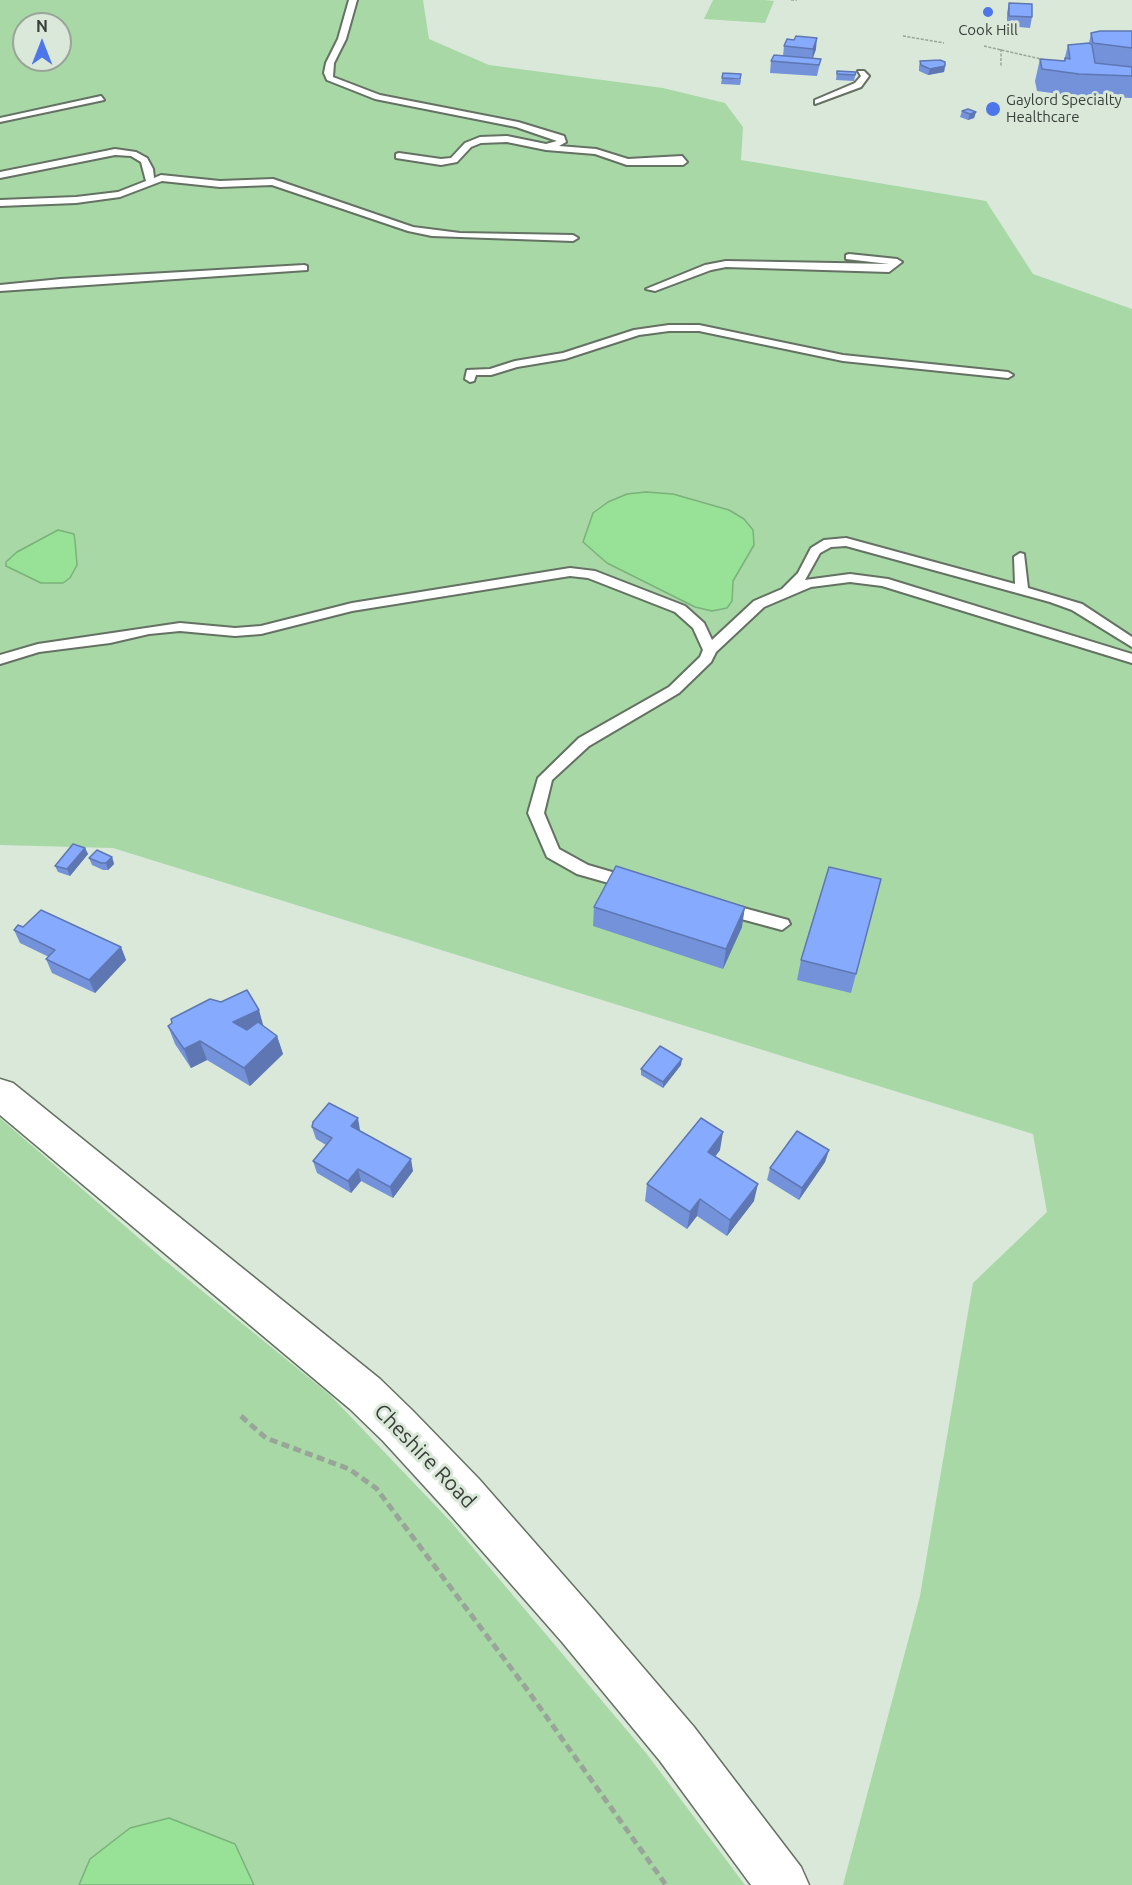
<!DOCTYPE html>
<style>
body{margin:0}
#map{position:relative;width:1132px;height:1885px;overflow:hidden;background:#dae8d9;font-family:Ubuntu,sans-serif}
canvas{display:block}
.north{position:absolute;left:12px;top:12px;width:60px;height:60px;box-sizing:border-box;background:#dae8d9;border:2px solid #9aa499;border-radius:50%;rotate:0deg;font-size:16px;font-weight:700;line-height:24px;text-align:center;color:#393f39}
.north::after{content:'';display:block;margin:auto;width:21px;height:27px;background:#4c76e9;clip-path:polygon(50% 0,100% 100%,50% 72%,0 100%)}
</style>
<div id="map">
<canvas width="1132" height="1885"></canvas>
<div class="north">N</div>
</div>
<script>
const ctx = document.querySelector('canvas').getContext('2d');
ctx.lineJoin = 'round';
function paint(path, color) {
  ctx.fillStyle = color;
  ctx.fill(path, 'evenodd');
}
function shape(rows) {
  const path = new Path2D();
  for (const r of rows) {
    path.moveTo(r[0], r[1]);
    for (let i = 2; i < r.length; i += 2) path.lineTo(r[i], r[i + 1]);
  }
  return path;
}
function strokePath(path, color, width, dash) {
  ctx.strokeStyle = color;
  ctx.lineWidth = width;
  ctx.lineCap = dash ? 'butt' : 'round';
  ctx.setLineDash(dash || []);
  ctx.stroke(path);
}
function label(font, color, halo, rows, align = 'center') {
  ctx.font = font + ' Ubuntu,sans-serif';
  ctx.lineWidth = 6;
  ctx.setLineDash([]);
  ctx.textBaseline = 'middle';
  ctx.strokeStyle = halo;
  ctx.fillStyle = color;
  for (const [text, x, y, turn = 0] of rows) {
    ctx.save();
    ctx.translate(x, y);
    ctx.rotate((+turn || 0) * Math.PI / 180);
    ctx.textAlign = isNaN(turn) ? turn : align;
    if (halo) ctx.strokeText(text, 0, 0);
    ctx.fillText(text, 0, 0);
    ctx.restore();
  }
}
paint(shape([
 [0,0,423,0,429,39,489,65,663,88,725,103,743,127,741,160,986,201,1033,274,1132,309,1132,1885,843,1885,920,1596,973,1283,1047,1212,1033,1134,113,848,0,845],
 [24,24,60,24,60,60,24,60],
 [713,0,764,0,774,1,765,23,704,19],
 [0,1118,163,1259,330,1395,452,1523,646,1753,745,1885,0,1885]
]), '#a7d8a6');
const water = shape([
 [646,492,673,494,729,510,744,519,753,530,754,545,733,581,732,601,727,608,712,611,695,607,607,563,583,542,593,513,608,502,627,494,646,492],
 [58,530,74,534,75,541,77,565,70,578,63,583,41,583,6,566,6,562,17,552,58,530],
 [169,1818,235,1844,254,1885,79,1885,90,1859,130,1828,169,1818]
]);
paint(water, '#97e296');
strokePath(water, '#7bb17a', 1.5);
const lane = shape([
 [349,0,357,0,346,39,334,63,333,77,380,95,518,122,564,136,566,142,559,146,596,149,628,159,682,156,687,162,683,165,627,165,595,154,546,150,507,142,481,143,471,147,457,162,441,165,396,158,396,154,399,153,441,159,451,158,465,143,480,137,507,136,546,144,557,141,516,127,375,99,327,80,324,73,326,63,338,39,349,0],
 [858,71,864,71,869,76,861,87,815,104,815,100,855,83,861,76,858,71],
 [101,96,104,100,0,122,0,118,101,96],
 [115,149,136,152,147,158,153,169,154,178,161,175,220,181,273,179,413,227,460,233,573,235,578,238,573,241,432,236,408,231,272,185,220,187,162,181,120,197,76,203,0,206,0,200,76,197,118,192,146,181,141,162,131,156,115,155,0,178,0,172,115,149],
 [849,254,897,259,902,262,889,272,726,267,711,270,655,291,646,289,705,265,726,261,889,264,846,259,846,255,849,254],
 [304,265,307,266,307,270,0,291,0,285,61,279,304,265],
 [669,325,699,325,843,355,1008,372,1013,375,1008,378,843,361,699,331,669,331,639,335,565,359,517,367,491,375,476,375,474,381,470,382,465,379,467,370,490,369,515,361,563,353,634,330,669,325],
 [846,538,1015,584,1014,557,1020,553,1024,554,1028,588,1082,604,1132,637,1132,647,1072,610,1050,602,846,546,831,547,820,553,805,580,850,574,888,579,1132,654,1132,663,882,586,850,582,811,587,764,607,716,652,711,662,679,693,589,746,552,780,544,813,559,849,588,865,636,879,638,883,630,889,577,874,547,857,528,813,538,778,579,738,669,687,700,657,703,650,693,628,675,612,588,578,570,576,352,611,261,634,235,636,180,631,149,634,110,643,39,652,0,664,0,655,38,644,180,623,235,628,261,626,352,603,570,568,595,571,685,606,704,623,712,640,754,601,782,589,798,573,811,548,824,540,846,538],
 [725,903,788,920,790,924,782,930,719,913,717,909,725,903]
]);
const street = shape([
 [0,1079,13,1083,380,1379,413,1411,479,1479,594,1610,694,1727,801,1867,809,1885,751,1885,660,1761,562,1642,447,1511,383,1441,350,1409,0,1115,0,1079]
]);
strokePath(lane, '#647163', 4);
strokePath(street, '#647163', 3);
strokePath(shape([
 [791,0,797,0],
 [903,36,944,43],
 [984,46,1045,60],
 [1001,49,1001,66]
]), '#9aa599', 1.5, [3, 1.5]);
strokePath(shape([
 [241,1416,266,1438,349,1469,376,1488,526,1688,666,1885]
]), '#9aa599', 5, [8, 4.5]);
paint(lane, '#fff');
paint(street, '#fff');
paint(shape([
 [1009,3,1032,17,1030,28,1007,26,1007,13],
 [1132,31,1132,98,1074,96,1037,91,1035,81,1040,59,1064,61,1068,45,1089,43,1091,33],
 [784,46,816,49,813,58,821,59,817,76,770,73,771,61,783,56],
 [920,61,945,66,944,72,928,75,919,71,919,67],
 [837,71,856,72,854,81,836,80],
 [722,78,741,80,740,85,721,84],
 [962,111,976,112,974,118,968,120,960,117],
 [85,848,88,854,70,876,58,872,55,866],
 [112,857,114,864,108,870,103,870,92,865,89,858],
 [881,879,851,993,797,980,801,960],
 [594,907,742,927,723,969,593,926],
 [23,927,121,947,126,960,95,993,52,973,46,959,49,957,20,943,14,930],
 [168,1026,264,1026,277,1036,283,1054,250,1086,207,1060,191,1068,175,1044],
 [681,1065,663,1088,641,1075,641,1069],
 [312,1127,360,1130,360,1131,413,1171,393,1198,361,1181,351,1193,317,1173,313,1161,326,1145,316,1139],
 [720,1150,715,1157,754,1201,727,1236,697,1216,687,1229,645,1201,647,1184],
 [829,1150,825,1162,799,1200,767,1180,770,1168]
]), '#7392da');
paint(shape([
 [817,38,816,49,812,60,813,49],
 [945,66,944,72,928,75,930,69],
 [976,112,974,118,968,120,970,114],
 [85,848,88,854,70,876,67,869],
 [112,857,114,864,108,870,106,863],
 [745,907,742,927,723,969,726,949],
 [121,947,126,960,95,993,89,980],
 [259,1010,264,1028,239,1041,233,1022],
 [277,1036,283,1054,250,1086,244,1068],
 [200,1041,207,1060,191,1068,184,1049],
 [682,1059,681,1065,663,1088,663,1082],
 [358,1118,360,1130,354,1138,351,1126],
 [723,1132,720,1150,705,1169,708,1152],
 [829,1150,825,1162,799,1200,802,1188],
 [411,1159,413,1171,393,1198,390,1187],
 [358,1169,361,1181,351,1193,348,1181],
 [758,1184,754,1201,727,1236,730,1220],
 [700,1199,697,1216,687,1229,690,1212]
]), '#5e77b2');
const building = shape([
 [1009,3,1032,4,1032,17,1009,16,1009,3],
 [1100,31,1132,31,1132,48,1093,43,1091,33,1100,31],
 [796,36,817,38,813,49,784,46,787,39,794,40,796,36],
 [1089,43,1092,45,1095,63,1132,67,1132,76,1079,74,1042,69,1040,59,1065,61,1065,58,1070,59,1068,45,1089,43],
 [774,55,821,59,819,65,771,61,774,55],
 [940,60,945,62,945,66,930,69,921,65,920,61,940,60],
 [837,71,856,72,855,75,837,74,837,71],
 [723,73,741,74,740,79,722,78,723,73],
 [968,109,976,112,970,114,962,111,968,109],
 [73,844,85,848,67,869,55,866,73,844],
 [97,850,112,857,106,863,101,863,89,858,97,850],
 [616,866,745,907,726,949,594,907,616,866],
 [829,867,881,879,856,974,801,960,829,867],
 [41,910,121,947,89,980,46,959,55,950,14,930,18,925,23,927,41,910],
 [247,990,259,1010,233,1022,247,1030,258,1022,277,1036,244,1068,200,1041,184,1049,168,1026,172,1023,171,1019,210,999,221,1002,247,990],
 [660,1046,682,1059,663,1082,641,1069,660,1046],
 [329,1103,358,1118,351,1126,411,1159,390,1187,358,1169,348,1181,313,1161,332,1138,312,1127,313,1122,329,1103],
 [701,1118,723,1132,708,1152,758,1184,730,1220,700,1199,690,1212,647,1184,701,1118],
 [797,1131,829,1150,802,1188,770,1168,797,1131]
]);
paint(building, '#86aafe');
strokePath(building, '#5e77b2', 1.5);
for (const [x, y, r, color] of [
 [988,12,6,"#4c76e9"],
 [993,109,8,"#4c76e9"]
]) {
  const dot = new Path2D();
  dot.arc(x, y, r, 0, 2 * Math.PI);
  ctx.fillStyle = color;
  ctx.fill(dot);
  strokePath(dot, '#dae8d9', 2);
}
label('15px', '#393f39', '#dae8d9', [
 ["Cook Hill",988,30],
 ["Gaylord Specialty",1006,100,"left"],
 ["Healthcare",1006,117,"left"]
]);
label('21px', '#393f39', '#dae8d9', [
 ["Cheshire Road",425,1456,46]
]);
</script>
